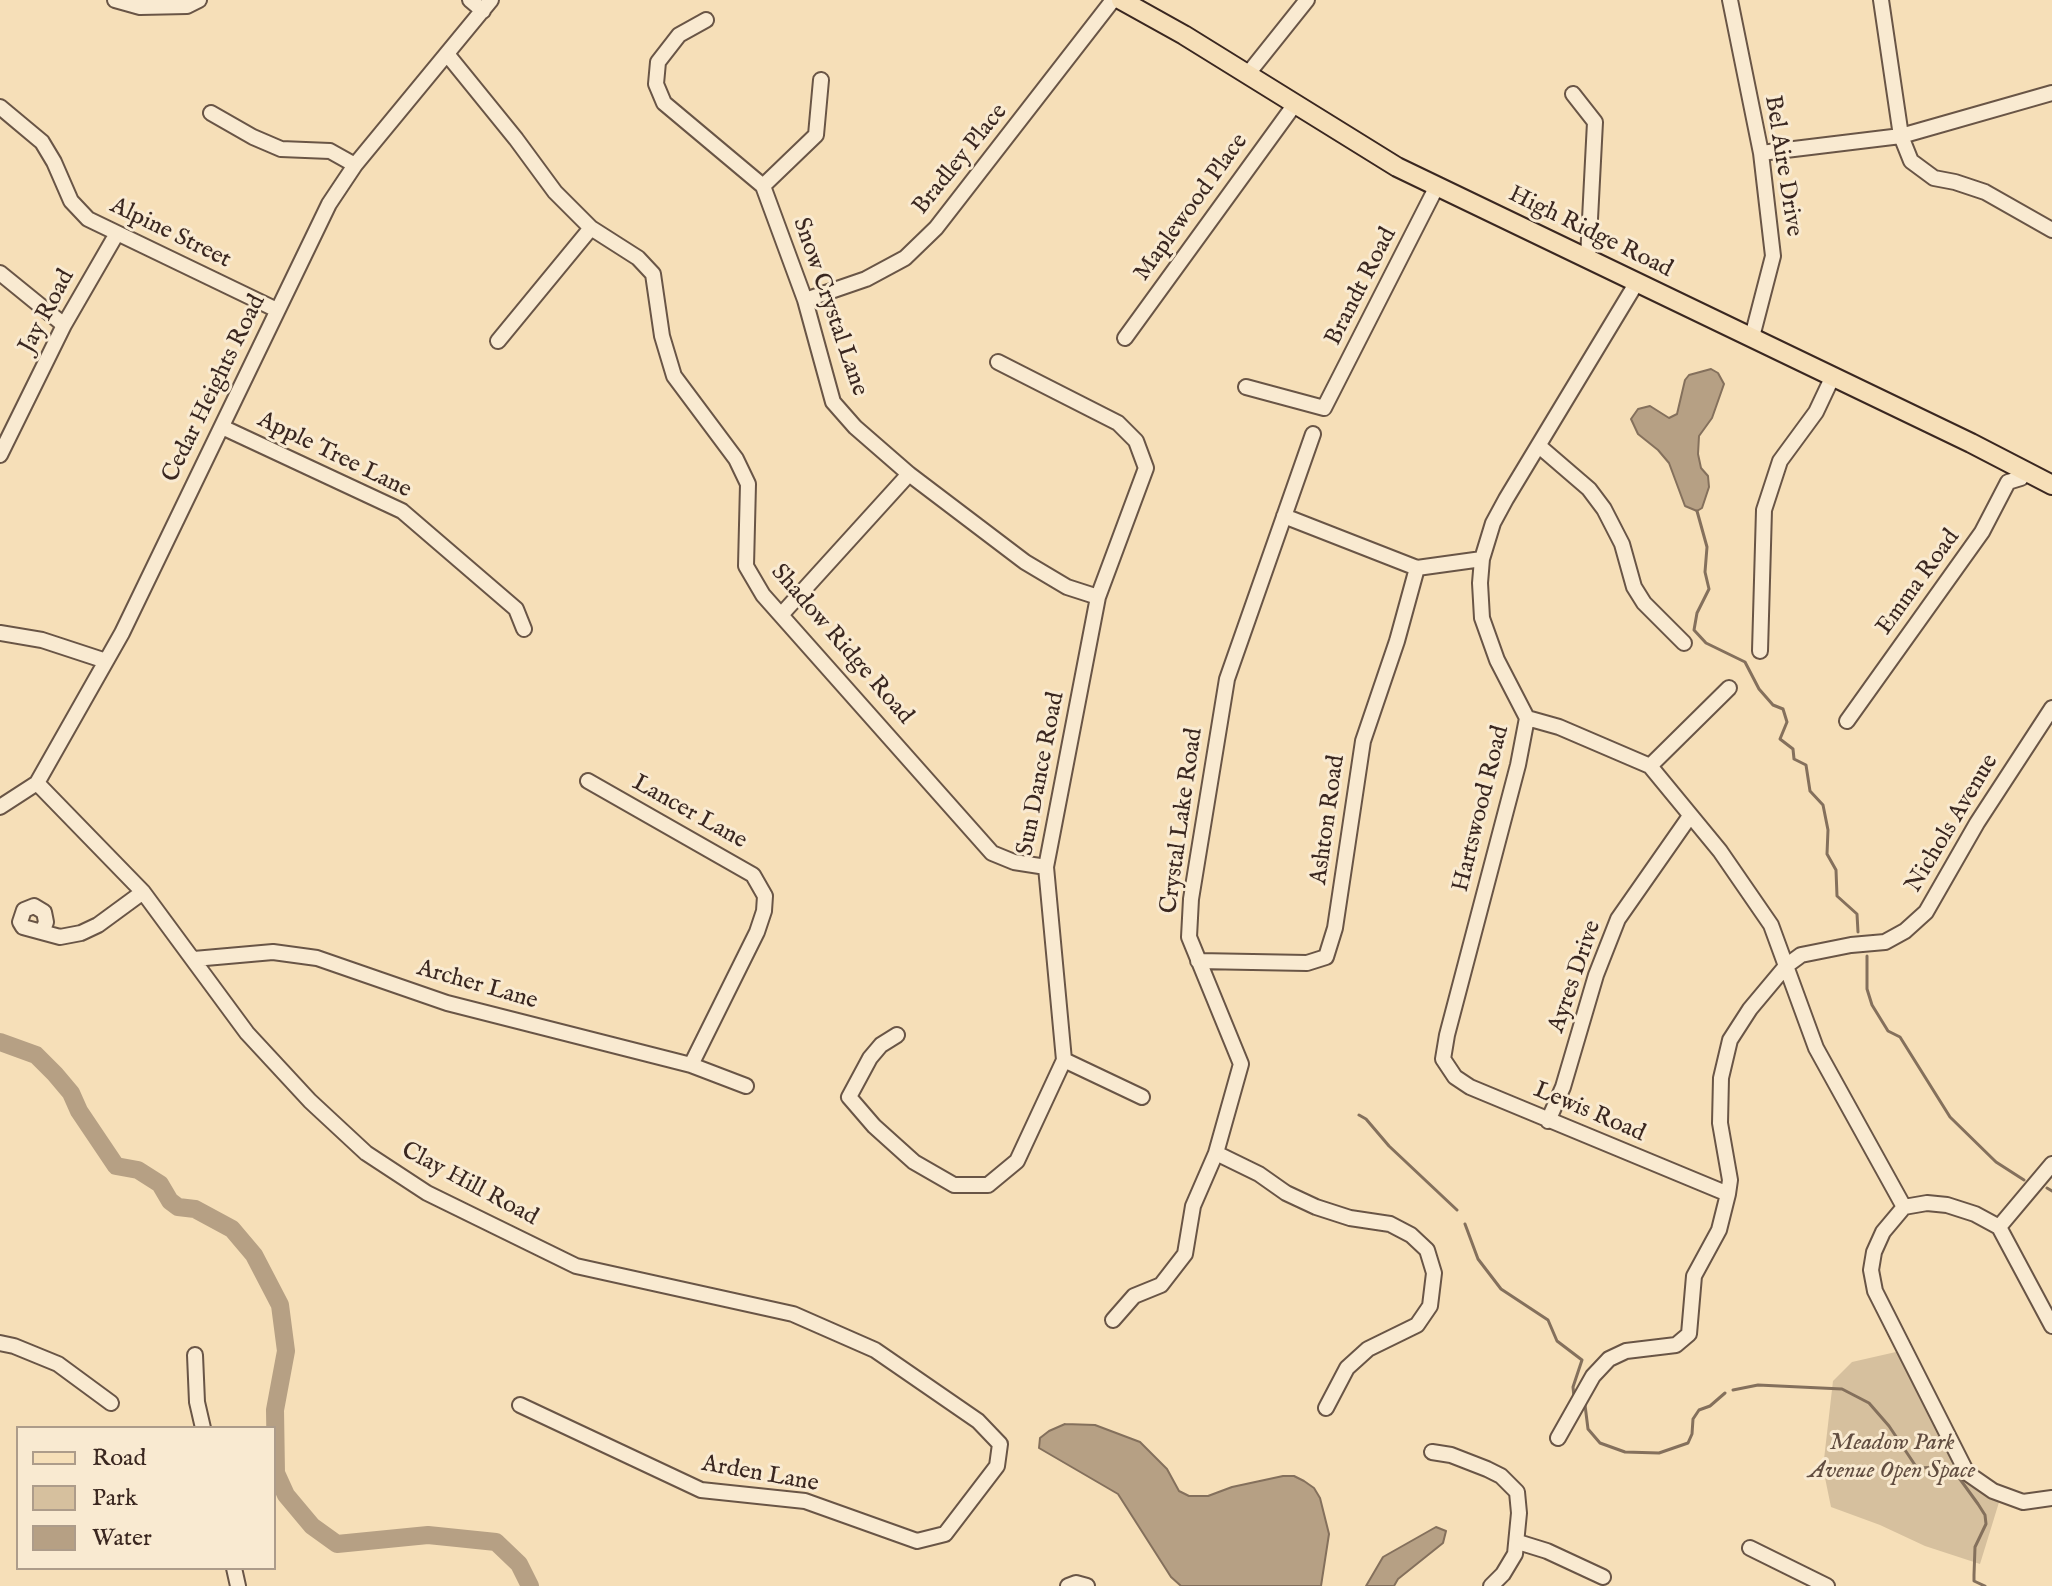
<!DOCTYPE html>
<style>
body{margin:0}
#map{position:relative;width:2052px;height:1586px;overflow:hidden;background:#f6dfb8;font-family:"IM FELL English",serif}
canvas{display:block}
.legend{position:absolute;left:16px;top:1426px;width:260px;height:144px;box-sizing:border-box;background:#f9ead1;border:2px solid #ad9c8a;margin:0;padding:10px 14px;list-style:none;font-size:24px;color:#3a2720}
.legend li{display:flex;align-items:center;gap:16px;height:40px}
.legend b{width:40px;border:2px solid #ad9c8a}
</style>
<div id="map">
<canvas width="2052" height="1586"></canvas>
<ul class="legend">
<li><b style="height:10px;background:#f6dfb8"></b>Road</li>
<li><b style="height:22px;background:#d6c09e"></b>Park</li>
<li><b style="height:22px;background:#b6a084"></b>Water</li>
</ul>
</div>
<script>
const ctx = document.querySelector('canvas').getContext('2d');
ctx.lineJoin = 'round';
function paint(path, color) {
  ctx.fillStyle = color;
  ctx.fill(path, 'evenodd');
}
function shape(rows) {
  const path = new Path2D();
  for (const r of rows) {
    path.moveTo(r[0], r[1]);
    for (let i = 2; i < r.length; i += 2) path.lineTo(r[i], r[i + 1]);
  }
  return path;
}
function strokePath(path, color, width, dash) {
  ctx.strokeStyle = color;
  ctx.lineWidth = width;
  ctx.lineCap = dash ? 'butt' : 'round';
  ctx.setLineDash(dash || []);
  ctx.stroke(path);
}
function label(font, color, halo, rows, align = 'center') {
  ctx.font = font + ' "IM FELL English",serif';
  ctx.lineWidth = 6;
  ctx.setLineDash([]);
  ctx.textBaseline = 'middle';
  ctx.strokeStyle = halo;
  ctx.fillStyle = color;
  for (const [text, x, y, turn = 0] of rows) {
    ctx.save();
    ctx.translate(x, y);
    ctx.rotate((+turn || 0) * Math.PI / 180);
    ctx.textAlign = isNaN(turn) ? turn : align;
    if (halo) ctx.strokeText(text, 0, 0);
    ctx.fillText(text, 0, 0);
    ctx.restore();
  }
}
paint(shape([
 [1909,1349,1974,1470,1996,1484,2004,1486,1980,1564,1925,1546,1880,1525,1831,1507,1823,1468,1833,1381,1852,1362]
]), '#d6c09e');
const water = shape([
 [1711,369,1718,373,1724,384,1712,418,1699,436,1698,454,1701,468,1708,476,1709,487,1702,508,1697,511,1685,506,1669,463,1658,450,1638,434,1631,419,1638,409,1650,406,1669,418,1677,414,1685,380,1689,375,1711,369],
 [1065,1424,1095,1425,1140,1442,1167,1469,1179,1491,1189,1496,1208,1496,1232,1487,1283,1476,1294,1476,1304,1481,1314,1488,1320,1498,1329,1534,1321,1586,1181,1586,1171,1577,1118,1494,1039,1448,1040,1438,1049,1431,1065,1424],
 [1436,1527,1446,1531,1443,1543,1398,1579,1394,1586,1366,1586,1383,1557,1436,1527]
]);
paint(water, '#b6a084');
strokePath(water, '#84705c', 2);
strokePath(shape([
 [1697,511,1707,547,1705,572,1709,589,1697,613,1694,630,1706,643,1745,662,1759,689,1773,705,1783,709,1787,722,1780,739,1793,749,1794,759,1806,765,1810,791,1823,805,1828,830,1827,854,1836,870,1837,896,1857,914,1858,932],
 [1867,956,1867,989,1872,1005,1888,1031,1900,1037,1950,1117,1996,1162,2024,1180],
 [1359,1115,1366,1119,1389,1146,1457,1210],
 [2047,1188,2052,1191],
 [1465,1224,1478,1259,1501,1289,1548,1320,1557,1341,1582,1360,1573,1387,1574,1397],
 [1733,1390,1758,1385,1842,1389,1869,1403,1889,1426,1917,1468,1945,1467,1957,1475,1978,1504,1985,1515,1986,1524,1975,1547,1974,1575,1974,1581,1985,1586],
 [1585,1405,1588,1429,1600,1443,1625,1452,1659,1453,1688,1443,1692,1434,1693,1419,1699,1410,1710,1406,1725,1393]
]), '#84705c', 3);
strokePath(shape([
 [0,1042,36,1055,55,1074,71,1093,79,1111,116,1166,138,1170,160,1184,170,1201,178,1207,195,1209,232,1229,254,1255,280,1305,286,1351,275,1410,276,1473,286,1495,312,1526,337,1544,428,1535,496,1542,519,1564,530,1586]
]), '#b6a084', 18);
const minor = shape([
 [115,0,140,7,187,6,199,0],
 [470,0,483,11],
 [1730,0,1761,153,1773,256,1752,337],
 [1881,0,1901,136,1911,161,1934,178,1955,182,1985,192,2052,230],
 [706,20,679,35,658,62,656,84,664,103,763,186,805,300,833,402,855,427,909,474,1025,562,1067,587,1098,597],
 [447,54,516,139,555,192,591,228,638,258,653,274,662,336,674,376,736,459,748,484,746,566,763,595,992,853,1014,862,1046,867],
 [1247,75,1307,0],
 [1573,94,1595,122,1588,258],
 [0,107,42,142,54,162,71,201,88,219,277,310],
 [211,113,253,137,281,149,330,151,355,165],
 [1761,153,1901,136,2052,93],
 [763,186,816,135,821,80],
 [0,273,64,325],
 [1637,282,1506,499,1493,523,1482,559,1480,583,1482,618,1497,660,1527,718,1518,765,1447,1035,1443,1059,1455,1077,1470,1087,1728,1194],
 [805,300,866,279,905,258,936,228,1113,0],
 [1125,338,1295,104],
 [498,341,591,228],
 [1246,387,1324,408,1437,186],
 [222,427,402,511,516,609,524,629],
 [1539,446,1589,489,1604,509,1622,544,1634,587,1644,603,1684,643],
 [0,455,64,325,116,235],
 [1284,516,1417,568,1482,559],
 [781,615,909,474],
 [0,633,42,640,106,661],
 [1760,651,1764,510,1780,461,1816,412,1833,376],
 [1527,718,1559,727,1650,766,1720,851,1771,925,1816,1048,1904,1207],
 [1847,721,1982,532,2008,482,2021,478,2025,471],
 [1650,766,1729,688],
 [588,781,753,875,765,896,764,911,757,932,691,1065],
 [37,783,143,892,247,1033,310,1101,366,1153,427,1193,576,1266,793,1314,875,1350,978,1421,1000,1444,997,1466,945,1534,917,1541,805,1501,701,1490,520,1405],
 [0,807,37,783,122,633,329,204,355,165,491,0],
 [43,930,46,922,44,912,34,906,24,910,20,922,23,927,60,937,81,933,98,925,143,892],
 [194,959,273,952,317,958,447,1003,691,1065,746,1086],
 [1198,961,1307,963,1326,957,1335,928,1363,741,1397,641,1417,568],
 [897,1035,881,1045,870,1058,849,1097,874,1126,914,1162,954,1185,988,1185,1017,1161,1064,1060,1046,867,1098,597,1146,468,1136,441,1118,423,998,362],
 [1064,1060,1142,1097],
 [1548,1121,1563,1087,1596,975,1618,919,1690,816],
 [1216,1153,1259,1174,1286,1193,1316,1207,1350,1218,1390,1224,1411,1235,1427,1250,1434,1273,1430,1306,1417,1325,1368,1349,1347,1368,1326,1408],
 [1904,1207,1883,1232,1874,1252,1871,1270,1875,1291,1967,1473,1993,1491,2023,1502,2052,1498],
 [1904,1207,1927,1203,1947,1205,1975,1214,1999,1227,2052,1326],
 [1999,1227,2052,1164],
 [1113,1320,1134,1296,1161,1285,1185,1254,1193,1206,1216,1153,1241,1064,1189,937,1191,899,1227,679,1313,434],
 [0,1343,14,1346,58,1364,111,1403],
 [195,1355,197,1402,203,1428],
 [1558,1438,1593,1376,1609,1359,1626,1351,1676,1345,1689,1334,1694,1276,1719,1230,1728,1194,1730,1180,1720,1123,1721,1078,1730,1040,1750,1009,1786,966,1801,955,1851,945,1885,942,1905,931,1926,912,1977,823,2052,708],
 [1432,1452,1451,1455,1487,1469,1501,1476,1517,1492,1519,1513,1515,1554,1503,1574,1491,1586],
 [1518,1542,1547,1551,1603,1577],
 [1750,1548,1827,1586],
 [234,1568,238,1586],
 [1068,1586,1076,1583,1087,1586]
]);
const major = shape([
 [1121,0,1184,35,1397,167,1971,443,2052,485]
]);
strokePath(minor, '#695546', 18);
strokePath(major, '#3a2720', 22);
strokePath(minor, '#f9ead1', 14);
strokePath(major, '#f6dfb8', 18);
label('24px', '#3a2720', '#f9ead1', [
 ["Bradley Place",961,160,-51],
 ["Bel Aire Drive",1782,166,81],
 ["Maplewood Place",1192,208,-54],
 ["High Ridge Road",1590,233,26],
 ["Alpine Street",170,234,26],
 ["Brandt Road",1362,287,-63],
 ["Snow Crystal Lane",829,307,71],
 ["Jay Road",48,312,-62],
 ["Cedar Heights Road",215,389,-64],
 ["Apple Tree Lane",334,456,26],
 ["Emma Road",1919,583,-54],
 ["Shadow Ridge Road",841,645,49],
 ["Sun Dance Road",1042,774,-79],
 ["Hartswood Road",1482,809,-76],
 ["Lancer Lane",689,813,29],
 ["Ashton Road",1329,820,-82],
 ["Crystal Lake Road",1183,821,-82],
 ["Nichols Avenue",1953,824,-59],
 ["Ayres Drive",1576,977,-71],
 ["Archer Lane",477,986,16],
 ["Lewis Road",1589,1113,23],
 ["Clay Hill Road",469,1185,28],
 ["Arden Lane",760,1475,10]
]);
label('italic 24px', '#614d40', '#f9ead1', [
 ["Meadow Park",1892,1444],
 ["Avenue Open Space",1892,1472]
]);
</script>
